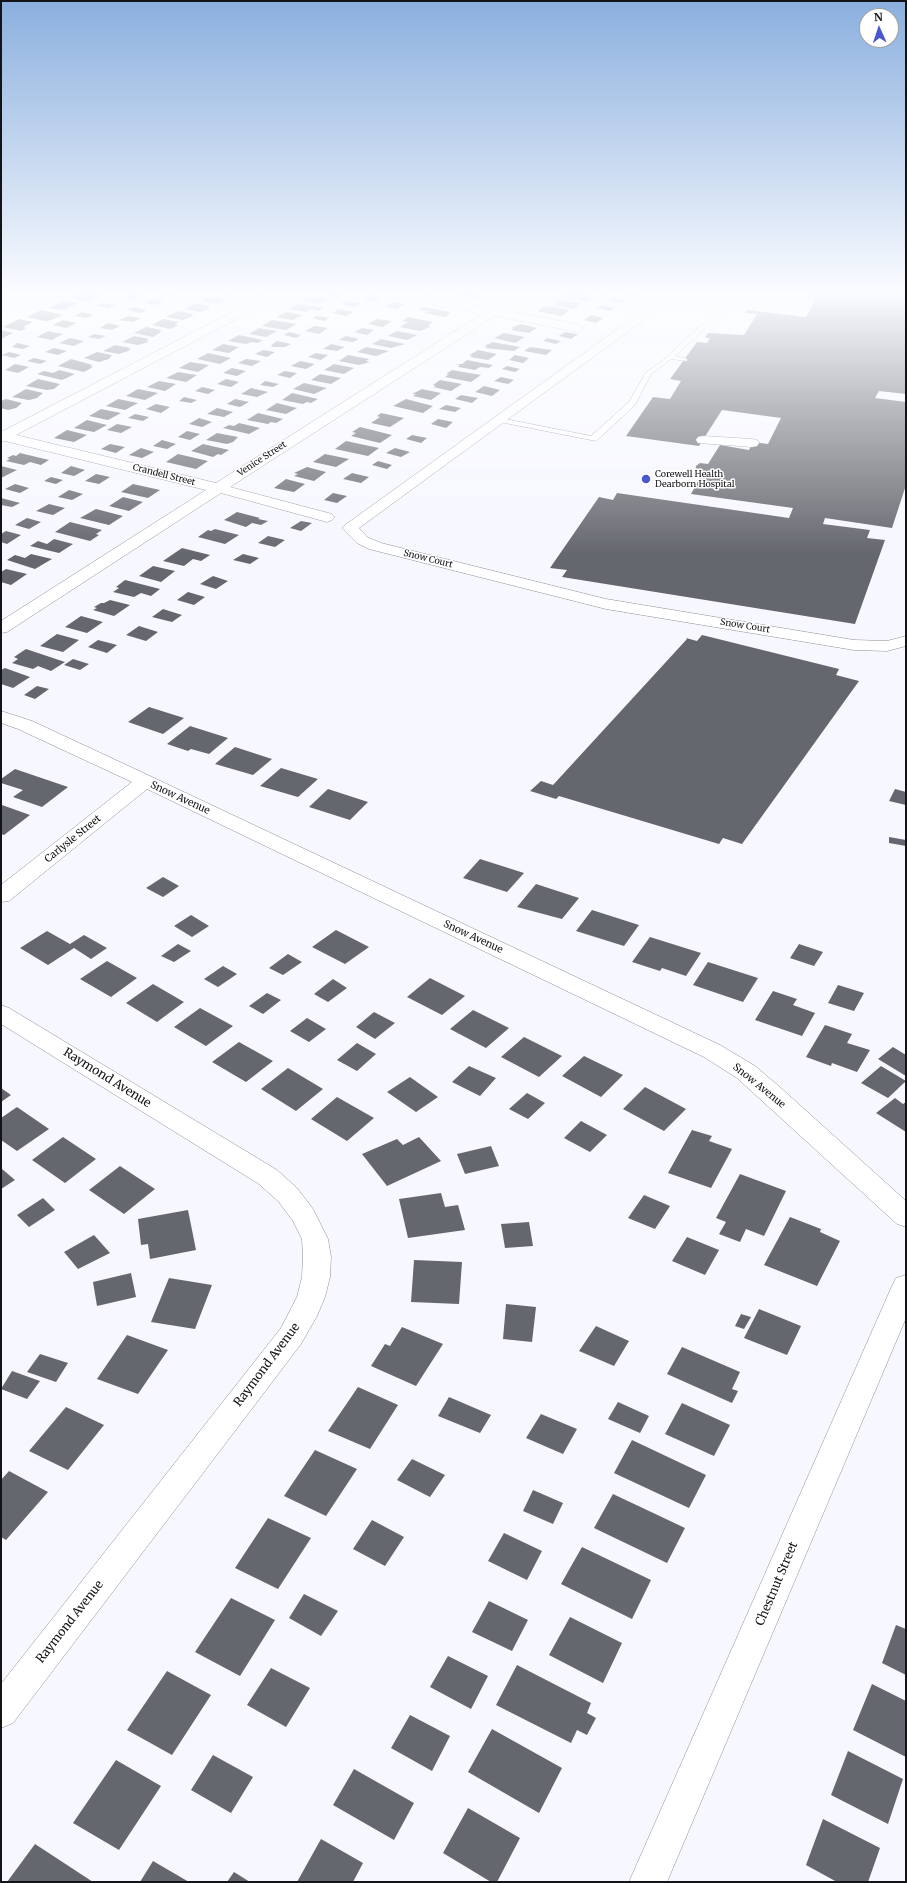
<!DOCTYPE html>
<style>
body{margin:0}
#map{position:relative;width:907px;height:1883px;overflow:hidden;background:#f7f8ff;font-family:Merriweather,serif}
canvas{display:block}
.frame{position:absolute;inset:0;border:2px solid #131417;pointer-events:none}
.north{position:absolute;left:859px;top:8px;width:40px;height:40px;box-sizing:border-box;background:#fff;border:1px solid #a1a1a2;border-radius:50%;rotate:357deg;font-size:11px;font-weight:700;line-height:16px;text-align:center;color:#131417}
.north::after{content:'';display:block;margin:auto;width:14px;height:18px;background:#4b57cd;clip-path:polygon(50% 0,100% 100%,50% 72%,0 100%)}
</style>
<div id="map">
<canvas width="907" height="1883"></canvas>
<div class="frame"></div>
<div class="north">N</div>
</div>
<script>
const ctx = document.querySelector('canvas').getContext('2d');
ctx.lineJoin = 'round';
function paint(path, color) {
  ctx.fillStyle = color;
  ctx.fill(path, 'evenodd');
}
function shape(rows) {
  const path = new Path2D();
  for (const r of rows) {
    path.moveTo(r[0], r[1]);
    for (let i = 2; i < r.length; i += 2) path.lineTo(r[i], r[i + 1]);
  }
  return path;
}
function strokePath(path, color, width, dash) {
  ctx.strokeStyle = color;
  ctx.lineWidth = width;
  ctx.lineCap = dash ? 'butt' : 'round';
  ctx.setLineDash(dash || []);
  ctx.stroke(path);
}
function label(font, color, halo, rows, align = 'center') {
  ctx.font = font + ' Merriweather,serif';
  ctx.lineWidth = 3;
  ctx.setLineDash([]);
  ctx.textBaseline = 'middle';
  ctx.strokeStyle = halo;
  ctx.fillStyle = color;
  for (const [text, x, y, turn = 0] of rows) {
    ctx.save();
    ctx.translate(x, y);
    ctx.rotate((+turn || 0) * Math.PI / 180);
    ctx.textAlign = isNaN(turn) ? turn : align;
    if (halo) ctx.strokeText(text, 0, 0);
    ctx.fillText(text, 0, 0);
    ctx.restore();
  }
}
paint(shape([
 [85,292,86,292,104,296,87,302,70,298],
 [135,292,147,294,134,300,122,298],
 [165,292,169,292,179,294,172,297,159,295],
 [218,292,238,292,229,296,215,293],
 [323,292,344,292,336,297,319,294],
 [462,292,483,292,475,299,457,295],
 [571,292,595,296,587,302,567,298,570,296,565,296],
 [589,292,612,292,607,296],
 [621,292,629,292,636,293,632,296,618,293],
 [810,292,906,292,906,394,879,391,875,398,906,402,906,485,892,528,825,518,823,524,870,530,867,538,885,540,855,624,562,577,567,570,550,568,599,497,613,500,617,493,789,518,793,508,691,494,702,474,695,473,696,466,700,463,708,464,720,445,749,450,753,442,768,444,781,418,722,410,699,446,626,436,653,397,670,399,681,381,670,379,697,342,707,343,710,338,705,338,708,333,744,335,757,314,745,313,747,310,806,317,815,300,806,299],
 [369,295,382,298,374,302,362,300],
 [211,296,227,299,224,300,227,301,217,304,201,301],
 [312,296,328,299,319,304,302,301],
 [613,298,625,300,621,303,609,301],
 [152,299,164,301,156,305,144,303],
 [557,299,581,303,574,309,554,305,556,303,552,303],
 [63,301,78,303,64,310,49,308],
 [346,301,361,303,354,307,340,304],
 [393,302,405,304,397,309,385,307],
 [102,303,115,305,109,308,96,306],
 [195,303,210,306,207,308,211,308,199,312,184,309],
 [299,304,324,308,319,311,310,309,306,312,289,309],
 [602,305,614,308,610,311,597,308],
 [549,306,570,310,562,316,537,311,543,307],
 [134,307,147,310,140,313,128,310],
 [423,307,451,312,448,314,450,314,445,317,434,315,425,313,428,311,418,310],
 [339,309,353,312,346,316,332,313],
 [41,310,63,315,51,320,45,321,27,317],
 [178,311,194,314,191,315,193,316,183,320,166,317],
 [82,312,93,315,87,318,75,316],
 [286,312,303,315,293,320,276,317],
 [591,315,603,318,596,323,584,320],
 [128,316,141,318,133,322,119,320],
 [317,316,329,318,324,321,312,318],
 [408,317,433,322,428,326,432,326,420,331,400,327,408,322,402,321],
 [19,319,33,322,23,327,26,328,21,331,3,327],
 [163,319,179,322,175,324,178,325,171,329,152,325],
 [377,319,392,321,383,327,368,324],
 [63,320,76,323,66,328,53,325],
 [272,320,297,324,286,330,262,326],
 [108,323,120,326,112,330,100,328],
 [521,324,537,328,529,333,511,330,514,328,511,328,515,326],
 [314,326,328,328,319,334,305,331],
 [146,327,162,330,159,332,161,332,153,337,134,333],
 [259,328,277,331,266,337,249,334],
 [362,328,374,330,367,335,354,332],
 [1,330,13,333,1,339],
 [48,331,63,334,52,340,37,337],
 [397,331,417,335,407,340,388,336],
 [289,332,301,335,296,338,284,335],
 [565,332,578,334,571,339,559,336],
 [504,333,525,337,515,343,494,338],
 [94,334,106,336,99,339,88,337],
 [239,335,263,340,258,343,251,342,246,344,228,341],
 [134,336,149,339,146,341,149,342,138,345,122,342],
 [346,336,359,339,353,342,339,340],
 [70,338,84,341,74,346,59,343],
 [547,338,561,341,556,344,543,341],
 [381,339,405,344,391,348,372,344],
 [277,341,291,344,285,347,271,347,273,345,271,345],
 [493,342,520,347,514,351,485,348,487,346,484,346],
 [17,343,30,346,23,349,12,347],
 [223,344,239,347,229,353,212,350],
 [331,344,345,347,337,351,323,349],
 [115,345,131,348,128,349,131,350,119,354,103,351],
 [366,347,389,351,376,356,357,352],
 [530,347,552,350,546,355,524,351],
 [54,348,67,351,58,355,45,352],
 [263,350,275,352,267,357,255,354],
 [478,350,497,354,488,360,470,357,472,355,469,355],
 [9,352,21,355,14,358,2,355],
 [97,352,112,355,109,359,99,362,84,358],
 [208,353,231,358,220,364,197,359],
 [316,353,328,355,321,360,308,357],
 [348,355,369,359,366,361,370,362,359,365,339,361],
 [515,355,529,358,523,363,509,360],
 [34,358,47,361,40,364,27,361],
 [71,359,93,365,90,366,93,367,84,372,58,366],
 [246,359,261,361,252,366,238,363],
 [467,360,493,365,489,368,480,367,475,370,458,367,460,365,456,364,462,364],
 [300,361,315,364,306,369,291,366],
 [190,362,209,365,198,372,179,368],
 [15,364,29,367,18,373,5,370],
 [334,364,354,368,344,374,324,370],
 [507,366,520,369,515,372,502,369],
 [232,368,246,371,237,376,223,373],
 [59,370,75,374,62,380,37,374,44,371,53,373],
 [452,370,481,375,471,382,445,377,449,374,446,374],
 [285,371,297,373,290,378,277,375],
 [178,372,197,375,186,382,166,378],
 [320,374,341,378,331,384,311,380],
 [501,377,514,380,508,384,494,381],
 [38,379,60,384,54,389,47,390,26,386],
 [226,379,239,382,231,387,217,384],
 [440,380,462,384,451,391,433,387,436,386,433,385],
 [159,381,176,384,165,391,147,387],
 [265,381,279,384,273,387,260,385],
 [304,383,327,388,314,394,293,389],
 [484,386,500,390,492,396,475,392],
 [202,387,215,390,208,394,195,391],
 [251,388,268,392,257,397,241,394],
 [26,389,43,393,37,398,29,400,12,397],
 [138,389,158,393,145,400,126,396],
 [422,389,441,393,431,400,413,396,416,394,412,394],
 [292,393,318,399,311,403,307,402,303,404,282,400],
 [461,395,478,398,472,403,455,399],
 [184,397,197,400,191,403,179,401],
 [6,399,22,403,16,408,8,410,1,408,1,401],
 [118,399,138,403,125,410,106,406],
 [235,399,249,402,240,407,227,404],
 [406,399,433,406,423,413,393,406],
 [277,403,297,408,286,414,266,410],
 [156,404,170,407,161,413,146,409],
 [446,405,461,408,455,412,439,409],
 [217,408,233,412,224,417,207,414],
 [101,409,121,413,108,420,89,416],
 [258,413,283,419,276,423,271,422,268,424,247,420],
 [381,413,404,418,390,427,371,423,380,417,377,416],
 [135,414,149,417,143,421,128,418],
 [199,418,212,422,202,427,189,424],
 [438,419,453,422,446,428,431,424],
 [87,420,107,425,94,432,74,428],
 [239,423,260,428,249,434,223,428,229,425,234,426],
 [117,424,132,427,121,433,107,430],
 [360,427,392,435,380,443,351,436,356,433,352,432],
 [67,430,87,435,74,442,54,438],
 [187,431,200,434,190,440,178,437],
 [217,433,238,437,233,442,227,444,206,440],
 [412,435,427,438,421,443,406,439],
 [162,440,176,444,167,449,153,446],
 [346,441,379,448,368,456,335,449],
 [110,444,125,447,116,453,101,449],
 [203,444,229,450,221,455,218,454,213,457,191,451],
 [141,448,154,452,142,458,129,455],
 [395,448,410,452,401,457,386,453],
 [20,453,49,460,41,465,30,462,24,465,6,461,10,459,7,458,13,455,16,456],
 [178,454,208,461,196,469,166,462],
 [325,454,349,459,336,467,313,462],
 [378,461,392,465,387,469,372,465],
 [1,466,17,470,1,478],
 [71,466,85,470,74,476,61,473],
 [307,467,326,472,314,481,294,476,298,474,294,473],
 [352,473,369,477,361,483,343,479],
 [96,474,110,477,99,484,85,481],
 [51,477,63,480,56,484,44,481],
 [286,479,305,484,294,492,274,488],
 [15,484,29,488,20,493,5,489],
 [133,484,160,490,148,498,121,492],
 [69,490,83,494,72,500,58,497],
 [333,493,347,496,337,503,324,500],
 [123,497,143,502,129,511,109,506],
 [1,498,20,503,12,507,1,505],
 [49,504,65,508,53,515,36,511],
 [96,509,123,516,109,525,80,518],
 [237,512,260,518,258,519,268,521,261,525,252,523,246,527,224,520],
 [27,518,41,522,29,529,15,525],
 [301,521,312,523,301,531,290,528],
 [70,522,102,530,96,534,99,535,90,541,55,532],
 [215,529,239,535,225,544,198,537,208,530,211,531],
 [6,531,21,535,7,544,1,542,1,534],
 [268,536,285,540,275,547,258,543],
 [54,539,73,544,59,553,30,546,38,541,47,544],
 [182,548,210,555,201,561,193,559,184,566,163,561],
 [31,554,52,559,35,569,7,560,15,555,25,558],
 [243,554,259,558,250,564,233,560],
 [153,566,175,571,161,582,139,576],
 [6,569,27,574,11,585,1,582,1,572],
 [213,576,228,581,216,589,200,584],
 [125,580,160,589,151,596,141,593,134,597,113,592,119,588,116,587],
 [188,592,205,597,194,605,177,600],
 [110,600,130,605,114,616,93,610,97,608,94,607,101,603,104,603],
 [163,609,182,615,172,622,152,617],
 [81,616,103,622,87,633,65,627],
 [139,626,158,632,146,641,126,635],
 [57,634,79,640,63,652,40,646],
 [702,635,839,669,836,675,859,681,742,844,723,838,719,844,559,796,556,799,530,791,541,781,553,785,687,639,686,638,697,641],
 [98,640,117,645,107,653,88,647],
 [26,649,65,662,51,671,38,666,33,669,12,663,18,659,14,657],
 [73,659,89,664,80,670,64,665],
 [5,668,30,677,13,688,1,684,1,670],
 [37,686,49,689,35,699,24,695],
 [149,707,184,718,163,734,128,722],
 [190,726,228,738,209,754,191,749,188,751,167,744],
 [235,747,272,759,253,775,215,764],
 [281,768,318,779,298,797,260,786],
 [15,769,68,787,42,807,13,797,23,790,1,783,1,779],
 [328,789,368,802,350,820,309,807],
 [895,789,906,792,906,805,889,801],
 [2,805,30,815,4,835,1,834],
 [889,837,906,840,906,846,889,843],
 [480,859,524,873,507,892,463,878],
 [163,877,179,886,163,897,146,888],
 [536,884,579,898,562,919,517,907],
 [592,910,639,925,624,946,576,931],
 [191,915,209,926,192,937,174,926],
 [336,930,369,947,345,964,312,947],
 [47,931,70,944,84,935,107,948,91,959,74,948,48,965,20,948],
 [650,937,701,953,686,976,662,968,660,971,632,962],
 [178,944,191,951,174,962,161,956],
 [799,944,823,952,814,966,790,958],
 [288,954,302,962,283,975,269,968],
 [107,961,137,978,111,997,80,979],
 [708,962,758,978,743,1002,693,985],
 [223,966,237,974,218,987,204,979],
 [430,978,465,996,442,1015,407,997],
 [333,979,347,988,328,1002,314,994],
 [153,984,184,1002,157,1022,126,1003],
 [838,985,864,993,854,1011,828,1003],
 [773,991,797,999,793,1005,815,1013,802,1036,755,1020],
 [267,993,281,1000,263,1014,249,1006],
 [200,1008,233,1026,206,1046,174,1027],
 [473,1010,509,1028,486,1048,450,1029],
 [374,1012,395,1023,375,1039,356,1027],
 [307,1018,326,1029,309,1042,290,1031],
 [825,1025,852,1034,847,1043,870,1050,857,1072,832,1063,831,1066,806,1057],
 [524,1037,562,1056,539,1077,501,1057],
 [239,1042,273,1061,246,1082,212,1062],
 [357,1043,376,1054,357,1071,337,1060],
 [893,1047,906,1055,906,1076,878,1059],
 [584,1056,623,1075,601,1097,562,1076],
 [469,1066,496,1078,480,1096,452,1082],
 [881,1066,906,1081,888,1098,861,1083],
 [288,1068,323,1089,296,1111,261,1089],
 [410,1077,438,1097,416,1112,387,1092],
 [645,1087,686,1109,664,1131,623,1109],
 [1,1088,11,1095,1,1102],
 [527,1093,545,1103,528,1119,509,1109],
 [337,1097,374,1118,347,1141,311,1119],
 [895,1098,903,1104,906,1102,906,1132,876,1113],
 [17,1107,49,1129,17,1151,1,1140,1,1118],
 [581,1121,607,1135,590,1152,564,1138],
 [692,1130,712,1136,709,1141,732,1149,711,1188,668,1173],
 [63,1137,96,1159,65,1183,32,1160],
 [419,1137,441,1161,387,1186,362,1154,397,1139,403,1145],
 [491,1146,499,1166,465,1174,457,1154],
 [120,1166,155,1189,124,1214,89,1190],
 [2,1169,15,1180,1,1189,1,1170],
 [740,1174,786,1191,764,1236,746,1229,740,1242,719,1234,726,1222,716,1218],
 [441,1193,445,1207,458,1205,465,1230,408,1238,399,1199],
 [644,1195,670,1206,655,1229,628,1218],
 [43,1198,55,1210,29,1227,17,1215],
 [188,1210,196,1250,150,1259,148,1244,141,1245,138,1219],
 [790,1217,821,1229,820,1232,840,1241,817,1286,764,1265],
 [529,1222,533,1246,505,1248,501,1224],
 [94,1235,110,1253,78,1269,64,1252],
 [687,1237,719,1250,705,1275,672,1261],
 [414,1260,462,1262,459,1304,411,1302],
 [131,1273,136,1297,97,1306,93,1282],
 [169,1278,212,1285,195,1329,151,1322],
 [506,1304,536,1307,532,1342,503,1339],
 [759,1309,801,1326,787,1355,744,1338],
 [741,1314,751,1317,744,1329,735,1326],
 [596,1326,629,1341,614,1366,579,1351],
 [402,1327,443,1344,416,1386,371,1366,385,1344,390,1346],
 [127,1335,168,1350,138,1394,97,1379],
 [682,1347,740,1372,732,1389,738,1391,732,1403,667,1374],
 [40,1354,68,1363,56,1382,27,1372],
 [12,1371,40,1381,27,1399,1,1389],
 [358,1387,398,1405,370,1449,328,1431],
 [449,1397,491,1415,480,1433,438,1416],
 [618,1402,649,1416,640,1433,608,1419],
 [682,1403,730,1425,714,1456,665,1434],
 [66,1407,104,1425,68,1470,29,1451],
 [541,1414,577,1429,563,1454,526,1438],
 [632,1440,706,1475,689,1508,614,1473],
 [315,1450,357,1469,326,1516,284,1496],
 [412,1459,445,1475,430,1497,397,1480],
 [9,1471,48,1492,6,1540,1,1537,1,1480],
 [533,1490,563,1503,553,1524,523,1511],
 [613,1494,685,1528,667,1563,594,1528],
 [268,1518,311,1538,278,1589,235,1568],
 [372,1520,404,1537,385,1566,353,1549],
 [504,1533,542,1551,527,1580,488,1561],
 [582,1547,651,1580,632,1619,561,1584],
 [304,1594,338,1611,321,1636,289,1618],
 [231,1598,275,1620,240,1676,195,1652],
 [489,1601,528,1620,512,1651,472,1632],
 [570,1617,622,1643,603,1683,549,1655],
 [896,1625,906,1629,906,1675,882,1663],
 [448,1656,488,1676,471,1709,430,1687],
 [517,1665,591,1703,587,1713,596,1718,587,1735,577,1730,571,1743,496,1705],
 [271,1668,310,1688,286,1727,247,1705],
 [167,1671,211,1695,172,1755,127,1730],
 [872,1684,906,1701,906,1757,853,1730],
 [410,1715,450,1736,432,1771,391,1748],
 [492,1729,562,1768,539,1813,468,1772],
 [848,1751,903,1779,888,1824,831,1795],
 [213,1755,253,1777,231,1813,191,1790],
 [116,1760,161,1786,119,1850,73,1823],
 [354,1769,414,1803,394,1840,333,1805],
 [468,1808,520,1838,497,1882,491,1882,443,1853],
 [823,1819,880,1848,868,1882,837,1882,806,1865],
 [321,1839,363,1863,353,1882,297,1882],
 [35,1844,93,1882,7,1882],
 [153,1861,189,1882,140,1882],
 [234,1872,250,1882,227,1882]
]), '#65676e');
const lane = shape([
 [731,292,737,292,718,316,675,356,687,359,687,361,671,359,651,374,635,405,596,441,500,422,496,420,500,418,591,436,629,402,646,372,660,363,714,314,731,292]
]);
const street = shape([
 [28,292,43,292,41,294,1,312,1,304,28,292],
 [271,292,286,292,284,294,16,435,216,483,482,314,387,295,383,294,381,292,405,292,491,308,516,292,530,292,503,310,578,324,584,328,578,332,495,316,230,487,332,514,335,517,332,520,327,522,221,493,7,632,1,633,1,621,206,490,5,441,1,442,1,432,271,292],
 [669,292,682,292,359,528,367,537,381,543,606,599,854,640,887,641,906,636,906,646,887,651,854,650,606,609,369,549,357,543,342,528,345,525,669,292],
 [703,436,752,439,757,440,759,443,757,446,752,447,698,443,696,440,698,437,703,436],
 [1,711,32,721,152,777,720,1045,755,1066,781,1088,906,1201,906,1227,897,1224,737,1078,704,1057,147,789,9,901,1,902,1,885,132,782,18,729,1,723,1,711],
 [1,1005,9,1008,277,1170,297,1188,313,1209,328,1239,331,1257,330,1277,325,1297,317,1316,301,1344,13,1723,1,1728,1,1684,281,1328,297,1297,302,1277,303,1257,302,1239,293,1221,279,1202,259,1184,1,1024,1,1005],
 [906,1275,906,1318,667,1882,629,1882,892,1286,896,1278,906,1275]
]);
strokePath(lane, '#8d8f96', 1);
strokePath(street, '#8d8f96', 1);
paint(lane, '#fff');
paint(street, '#fff');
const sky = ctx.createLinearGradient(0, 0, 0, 555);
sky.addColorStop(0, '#8aafde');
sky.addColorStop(0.53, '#fbfcff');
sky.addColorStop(1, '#fbfcff00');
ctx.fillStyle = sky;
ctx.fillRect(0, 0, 907, 555);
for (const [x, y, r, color] of [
 [646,479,5,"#4b57cd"]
]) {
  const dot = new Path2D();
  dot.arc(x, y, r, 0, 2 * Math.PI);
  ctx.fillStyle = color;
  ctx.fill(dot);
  strokePath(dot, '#fff', 1.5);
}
label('9px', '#131417', '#fff', [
 ["Venice Street",262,459,-33],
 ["Crandell Street",164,475,14],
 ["Snow Court",428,559,14],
 ["Snow Court",745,626,9]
]);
label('9px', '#131417', '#fff', [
 ["Corewell Health",655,474],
 ["Dearborn Hospital",655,484]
], 'left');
label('10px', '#131417', '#fff', [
 ["Snow Avenue",180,798,25],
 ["Carlysle Street",73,839,-39],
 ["Snow Avenue",473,937,25],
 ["Snow Avenue",759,1086,39]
]);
label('12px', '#131417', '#fff', [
 ["Raymond Avenue",107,1078,32],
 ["Raymond Avenue",267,1365,-53],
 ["Chestnut Street",777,1584,-67],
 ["Raymond Avenue",70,1622,-52]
]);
</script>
